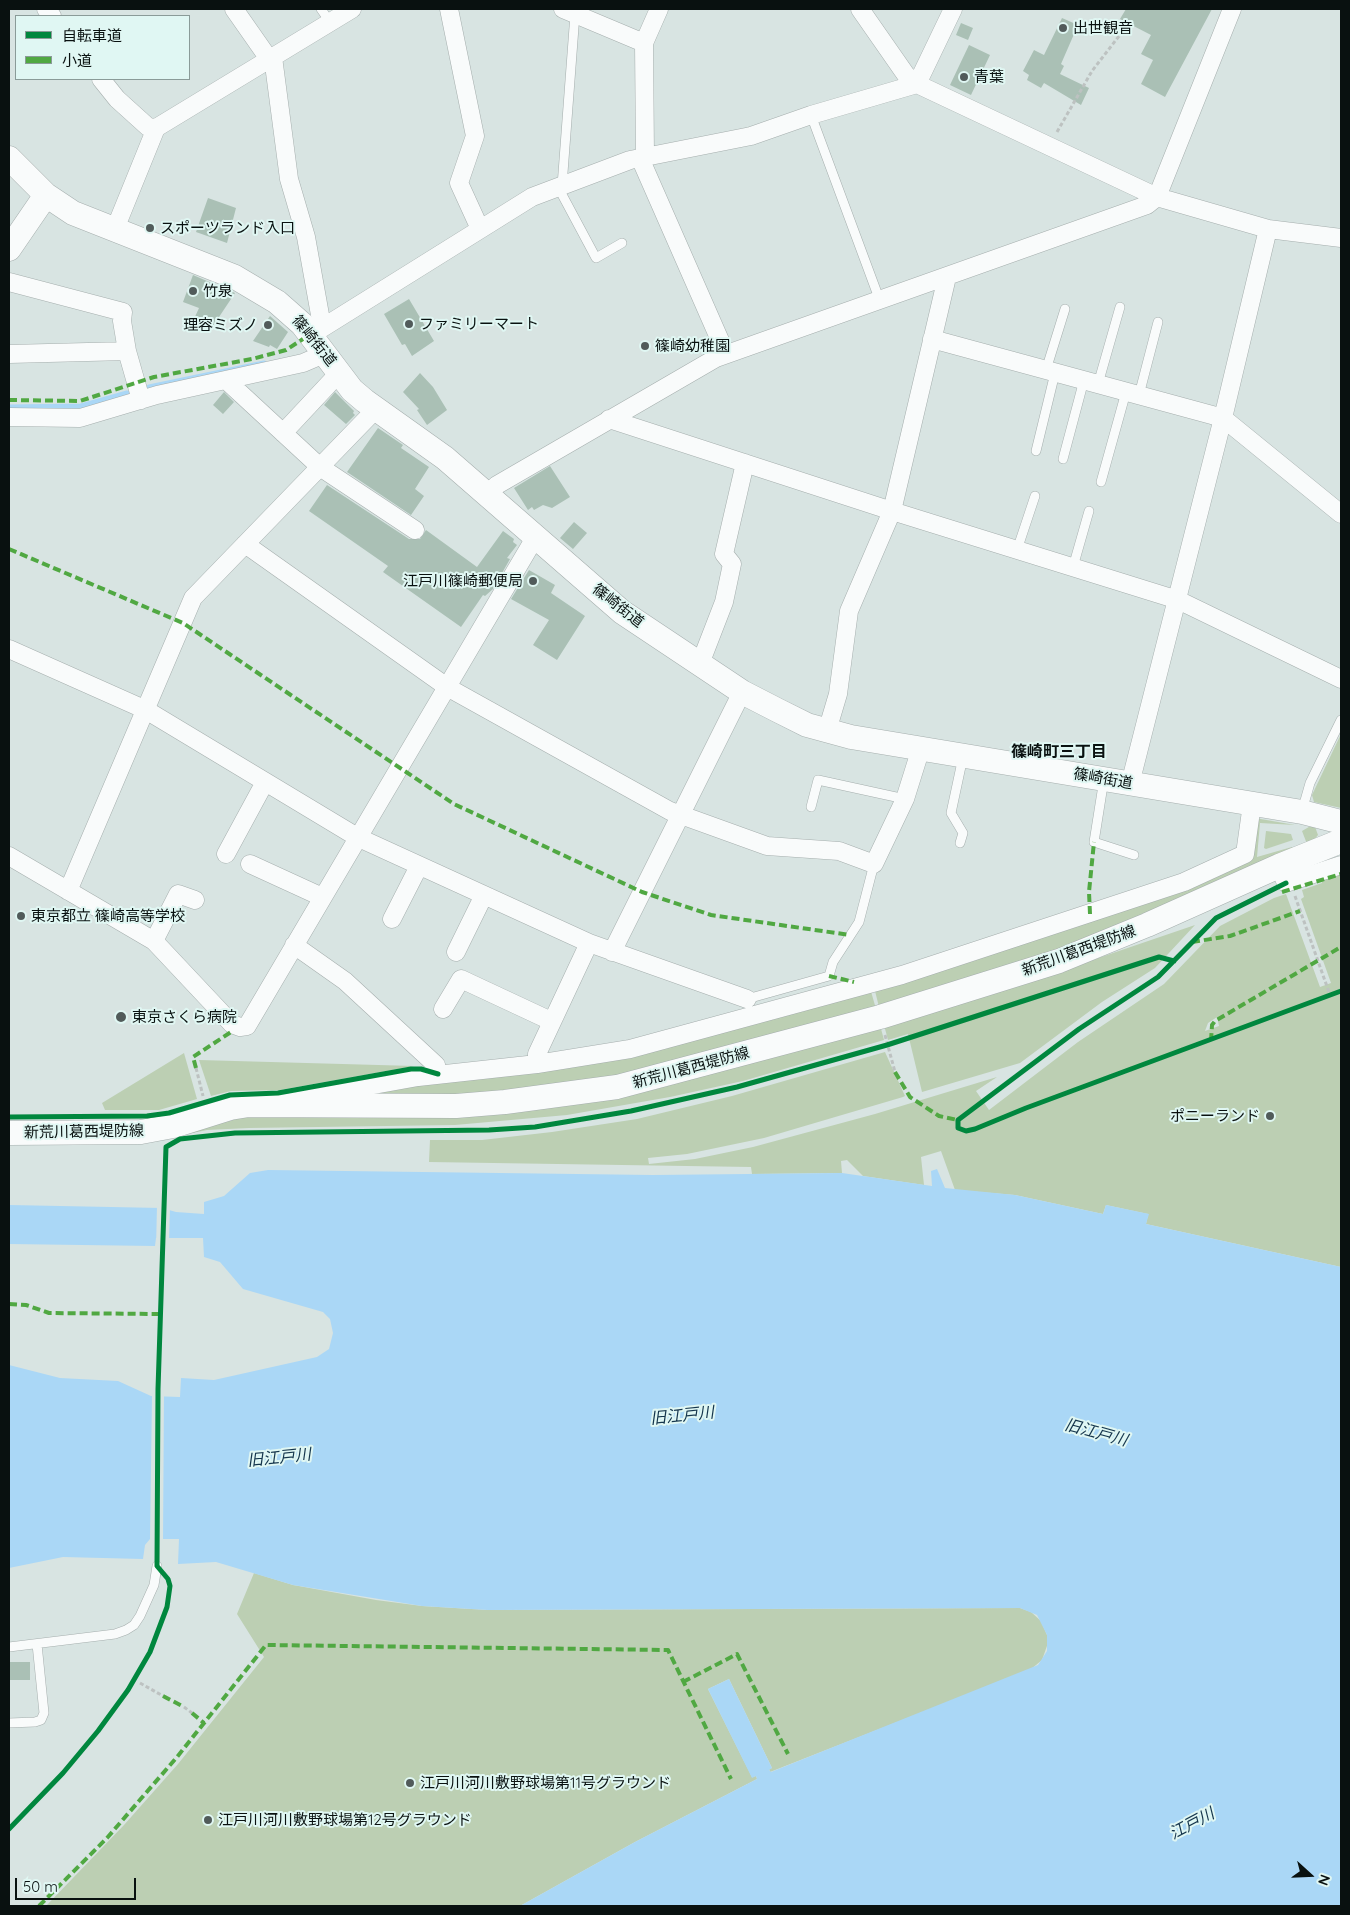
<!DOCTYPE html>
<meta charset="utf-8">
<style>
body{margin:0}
#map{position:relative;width:1350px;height:1915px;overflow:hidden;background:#d8e4e2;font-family:Quicksand,"Noto Sans JP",sans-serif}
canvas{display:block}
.frame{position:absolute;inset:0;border:10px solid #091110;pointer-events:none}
.legend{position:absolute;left:15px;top:15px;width:175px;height:65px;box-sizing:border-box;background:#e0f7f3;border:1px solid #8a9b98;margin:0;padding:6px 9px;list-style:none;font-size:15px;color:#091110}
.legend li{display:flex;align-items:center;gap:10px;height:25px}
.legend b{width:25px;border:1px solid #8a9b98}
.north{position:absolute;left:1285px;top:1850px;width:50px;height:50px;-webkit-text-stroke:4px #e0f7f3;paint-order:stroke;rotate:110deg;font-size:14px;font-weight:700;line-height:20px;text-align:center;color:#091110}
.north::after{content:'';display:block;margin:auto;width:18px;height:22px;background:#091110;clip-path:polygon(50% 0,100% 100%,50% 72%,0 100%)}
.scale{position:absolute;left:15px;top:1878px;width:121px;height:22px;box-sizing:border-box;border:2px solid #091110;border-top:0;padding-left:6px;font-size:15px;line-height:18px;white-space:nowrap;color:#091110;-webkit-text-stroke:4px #e0f7f3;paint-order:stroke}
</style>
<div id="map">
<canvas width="1350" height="1915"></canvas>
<div class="frame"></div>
<ul class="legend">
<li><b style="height:6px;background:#00873e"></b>自転車道</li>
<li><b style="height:6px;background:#50a842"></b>小道</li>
</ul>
<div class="north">N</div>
<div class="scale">50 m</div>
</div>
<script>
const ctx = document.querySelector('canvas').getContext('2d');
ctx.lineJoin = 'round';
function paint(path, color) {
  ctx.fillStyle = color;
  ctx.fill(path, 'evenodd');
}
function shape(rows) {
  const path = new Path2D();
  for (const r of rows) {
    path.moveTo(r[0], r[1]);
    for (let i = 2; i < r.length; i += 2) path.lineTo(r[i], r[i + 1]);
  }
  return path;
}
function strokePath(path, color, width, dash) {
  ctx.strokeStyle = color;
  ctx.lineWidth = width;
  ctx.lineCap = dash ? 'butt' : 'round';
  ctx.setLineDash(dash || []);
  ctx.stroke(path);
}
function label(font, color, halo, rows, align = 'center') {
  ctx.font = font + ' Quicksand,"Noto Sans JP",sans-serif';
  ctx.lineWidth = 4;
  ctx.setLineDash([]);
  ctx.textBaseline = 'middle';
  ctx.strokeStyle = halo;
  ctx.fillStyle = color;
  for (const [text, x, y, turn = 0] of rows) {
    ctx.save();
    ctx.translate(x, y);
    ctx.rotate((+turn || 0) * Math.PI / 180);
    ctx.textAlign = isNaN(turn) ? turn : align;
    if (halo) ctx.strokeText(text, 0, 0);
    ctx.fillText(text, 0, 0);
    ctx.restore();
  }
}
paint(shape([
 [1341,734,1341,808,1314,802,1312,795],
 [1255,818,1295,825,1260,823,1257,857,1292,847,1295,850,1092,939,879,1007,874,987,1249,858],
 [1314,824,1318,835,1313,841,1307,844,1302,831],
 [1266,831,1291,834,1293,840,1266,849,1264,848],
 [1341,871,1341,1267,1146,1224,1148,1214,1106,1205,1103,1214,1015,1195,955,1190,941,1151,921,1157,924,1185,863,1176,847,1160,841,1161,842,1173,752,1174,751,1167,429,1162,430,1140,482,1140,552,1132,637,1119,732,1096,885,1052,905,1096,903,1097,764,1138,687,1154,648,1158,649,1164,695,1159,753,1147,875,1114,997,1077,976,1091,989,1110,1078,1042,1164,984,1220,926,1274,898,1286,894,1320,987,1331,983,1301,899,1304,897,1302,890,1322,883,1321,877],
 [1217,1017,1219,1026,1205,1031,1208,1023],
 [1195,925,1155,968,1102,1002,1020,1063,922,1092,908,1034,888,1040,884,1025,1031,981],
 [870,988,876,1009,612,1080,446,1098,326,1096,501,1074],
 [880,1025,884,1040,743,1081,670,1097,567,1115,455,1125,249,1128,207,1130,187,1134,218,1118,653,1090],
 [184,1053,197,1099,159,1110,105,1110,102,1103],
 [199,1060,414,1066,280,1090,231,1091,211,1096],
 [254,1573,293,1585,376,1600,422,1606,488,1610,1020,1608,1031,1612,1041,1621,1047,1635,1048,1643,1042,1660,1030,1670,770,1772,769,1769,772,1768,729,1679,708,1689,752,1777,756,1776,757,1779,635,1842,520,1906,46,1906,124,1825,178,1764,264,1657,237,1614]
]), '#bccfb3');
paint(shape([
 [937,1169,945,1188,1015,1195,1103,1214,1106,1205,1149,1214,1146,1224,1341,1267,1341,1906,520,1906,635,1842,757,1779,756,1776,752,1778,708,1689,729,1679,772,1768,769,1770,771,1772,1038,1665,1047,1651,1047,1635,1037,1615,1020,1608,488,1610,422,1606,293,1585,216,1562,178,1564,179,1539,150,1539,145,1545,143,1559,63,1557,9,1568,9,1365,60,1378,118,1381,151,1396,180,1397,181,1378,214,1380,317,1357,329,1349,333,1333,330,1319,323,1312,243,1289,220,1262,204,1257,203,1238,156,1238,155,1246,9,1244,9,1205,162,1208,176,1212,204,1214,204,1202,224,1196,250,1173,268,1170,653,1175,842,1173,932,1186,931,1171]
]), '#aad7f6');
paint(shape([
 [157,1206,170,1208,169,1240,158,1240,156,1248],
 [152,1394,164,1394,163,1542,150,1542]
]), '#d8e4e2');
strokePath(shape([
 [149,387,264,363],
 [9,407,81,406,127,393]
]), '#aad7f6', 5);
paint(shape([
 [1126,9,1212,9,1165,97,1141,84,1153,60,1141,54,1151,35,1120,19],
 [1062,18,1078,25,1061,64,1064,66,1060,74,1089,88,1081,105,1044,83,1041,88,1027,80,1029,75,1023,71,1034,50,1044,55],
 [961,23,973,28,968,40,956,35],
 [969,45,990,55,971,95,950,85],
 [208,198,236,208,227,243,196,232],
 [193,275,235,293,213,326,194,319,199,308,183,302],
 [409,299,434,341,412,356,405,344,402,345,384,314],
 [270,316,288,332,277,349,270,345,269,347,253,341],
 [420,373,433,387,447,410,427,425,417,410,419,409,403,392],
 [224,392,234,402,223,414,213,405],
 [335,392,354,411,353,413,355,415,346,424,324,405],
 [378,428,403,445,401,448,429,467,415,489,424,496,411,515,347,472],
 [550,466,570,497,552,508,543,505,534,510,532,507,528,510,514,488],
 [327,485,409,539,420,539,426,530,477,567,503,531,514,539,513,542,517,545,507,558,510,559,493,589,485,596,483,595,461,627,383,572,388,566,309,511],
 [574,522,587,533,573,549,560,538],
 [529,570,555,585,551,593,585,616,557,660,533,645,549,620,511,599],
 [9,1662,30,1662,30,1680,9,1680]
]), '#aac0b5');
const lane = shape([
 [321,9,330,22],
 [811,115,880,301],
 [562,186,575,14],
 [558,187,596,258,622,243],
 [1046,370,1065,309],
 [1098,384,1120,307],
 [1139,395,1158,322],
 [1036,451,1055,373],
 [1063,459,1084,380],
 [1101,482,1126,392],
 [1017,550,1035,496],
 [1073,567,1089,511],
 [1104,779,1094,842,1134,855],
 [811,807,818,780,905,799],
 [1302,811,1310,783,1341,720],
 [960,843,963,833,951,813,963,757],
 [747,999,829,976,833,962,859,922,874,864],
 [9,1647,115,1634,126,1630,134,1625,140,1616,154,1585,157,1566],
 [9,1723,35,1722,41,1720,44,1713,37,1644]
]);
const street = shape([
 [46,9,52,16],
 [234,9,269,59],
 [449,9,475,136,459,183,480,229],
 [563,9,644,43],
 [860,9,906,75,917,84,1157,197,1268,229,1341,238],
 [273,57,289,179,306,237,322,326],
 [101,79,117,99,148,127,156,128],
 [645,156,644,43,659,9],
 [640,158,726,354],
 [115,229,156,128,352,9],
 [9,282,123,312,122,321,127,351,141,400],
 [311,335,532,197,630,160,751,136,811,115,917,84,953,9],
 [932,339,1223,418,1341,514],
 [9,354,127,351],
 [227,381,320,467,415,530],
 [9,417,80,418,157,395,303,363,324,354],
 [609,419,892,511,1178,600,1341,679],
 [283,433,339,373],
 [487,494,497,485,716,358,1147,205,1157,197,1232,9],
 [245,544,447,687,670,811,767,846,839,851,874,864,905,799,921,748],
 [9,649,146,710,357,837,589,943,747,999],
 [700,664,724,602,732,564,724,554,745,463],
 [827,731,838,694,849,611,892,511,947,277],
 [1130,784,1223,418,1268,229],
 [226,854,265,782],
 [9,856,154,941,232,1024,240,1027,247,1026,536,536],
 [250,864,322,897],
 [1279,866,1286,883,1341,865],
 [68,891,193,598,376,409],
 [392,919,419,866],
 [154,941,178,894,195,900],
 [294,945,345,981,436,1065,438,1074],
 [456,952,484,895],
 [612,952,742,692],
 [443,1009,461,979,551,1021],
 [537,1064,537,1054,589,943],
 [296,1099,418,1077,537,1064,630,1049,902,975,1184,882,1245,854,1252,804]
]);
const secondary = shape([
 [9,158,46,195,73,213,235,277,277,302,302,324,352,390,365,401,445,458,622,612,742,692,777,710,807,725,851,737,1302,812,1341,822],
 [9,249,46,195],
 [9,1133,141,1132,173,1126,230,1108,249,1105,456,1106,505,1102,617,1087,880,1017,1059,961,1147,925,1279,866,1341,841]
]);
strokePath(lane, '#a5aead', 10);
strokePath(street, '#a5aead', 19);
strokePath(secondary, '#a5aead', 25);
strokePath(shape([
 [1057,132,1092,71,1126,27],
 [1295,896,1330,995],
 [885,1035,895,1072],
 [196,1068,203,1096],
 [140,1683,163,1696],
 [184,1707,192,1713]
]), '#bdc2c1', 3, [4, 2.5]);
strokePath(lane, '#f9fbfb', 9);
strokePath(street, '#f9fbfb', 18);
strokePath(secondary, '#f9fbfb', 24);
strokePath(shape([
 [9,400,80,401,154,377,252,359,286,350,303,339],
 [9,549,183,623,454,804,642,892,711,915,850,935],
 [1282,892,1341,874],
 [1090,914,1089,892,1094,842],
 [1192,942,1230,936,1300,911],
 [829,976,854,982],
 [1211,1041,1212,1025,1215,1021,1341,947],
 [196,1068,193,1057,231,1032],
 [895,1072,910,1097,939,1116,958,1120],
 [9,1304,26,1305,49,1313,160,1314],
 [683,1682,737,1654,788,1754],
 [163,1696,184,1707],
 [192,1713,204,1723],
 [39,1906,107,1838,177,1757,266,1645,668,1650,731,1779]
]), '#50a842', 4, [8, 4]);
strokePath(shape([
 [1286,883,1216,918,1158,977,1079,1029,958,1120,958,1128,966,1131,975,1129,1026,1108,1341,991],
 [9,1117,147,1116,169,1113,230,1095,278,1093,411,1069,421,1069,438,1074],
 [9,1829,63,1773,98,1731,128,1690,150,1652,167,1607,170,1586,168,1579,157,1566,158,1389,166,1147,180,1139,235,1133,489,1130,535,1127,631,1111,737,1087,887,1045,1159,957,1174,961]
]), '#00873e', 5);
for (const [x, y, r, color] of [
 [1063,28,5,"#515b5a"],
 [964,77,5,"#515b5a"],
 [150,228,5,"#515b5a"],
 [193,291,5,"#515b5a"],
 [409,324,5,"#515b5a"],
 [268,325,5,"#515b5a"],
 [645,346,5,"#515b5a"],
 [533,581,5,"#515b5a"],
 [21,916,5,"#515b5a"],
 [121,1017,6,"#515b5a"],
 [1270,1116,5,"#515b5a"],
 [410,1783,5,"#515b5a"],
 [208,1820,5,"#515b5a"]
]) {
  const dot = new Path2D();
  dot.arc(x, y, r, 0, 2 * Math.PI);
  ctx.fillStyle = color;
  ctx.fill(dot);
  strokePath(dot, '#e0f7f3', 2);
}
label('15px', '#091110', '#e0f7f3', [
 ["出世観音",1073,28],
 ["青葉",974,77],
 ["スポーツランド入口",160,228],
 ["竹泉",203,291],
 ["ファミリーマート",419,324],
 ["理容ミズノ",258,325,"right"],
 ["篠崎幼稚園",655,346],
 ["江戸川篠崎郵便局",523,581,"right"],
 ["東京都立 篠崎高等学校",31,916],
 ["東京さくら病院",132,1017],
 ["ポニーランド",1260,1116,"right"],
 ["江戸川河川敷野球場第11号グラウンド",420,1783],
 ["江戸川河川敷野球場第12号グラウンド",218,1820]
], 'left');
label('15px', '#091110', '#e0f7f3', [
 ["篠崎街道",314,341,51],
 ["篠崎街道",618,606,38],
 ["篠崎街道",1103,779,10],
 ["新荒川葛西堤防線",1079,951,-20],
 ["新荒川葛西堤防線",691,1068,-15],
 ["新荒川葛西堤防線",84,1132,-1]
]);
label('bold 16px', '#091110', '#e0f7f3', [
 ["篠崎町三丁目",1059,752]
]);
label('italic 16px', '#14354c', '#e0f7f3', [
 ["旧江戸川",682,1416,-6],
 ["旧江戸川",1096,1433,15],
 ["旧江戸川",279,1458,-6],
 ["江戸川",1192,1824,-28]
]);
</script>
